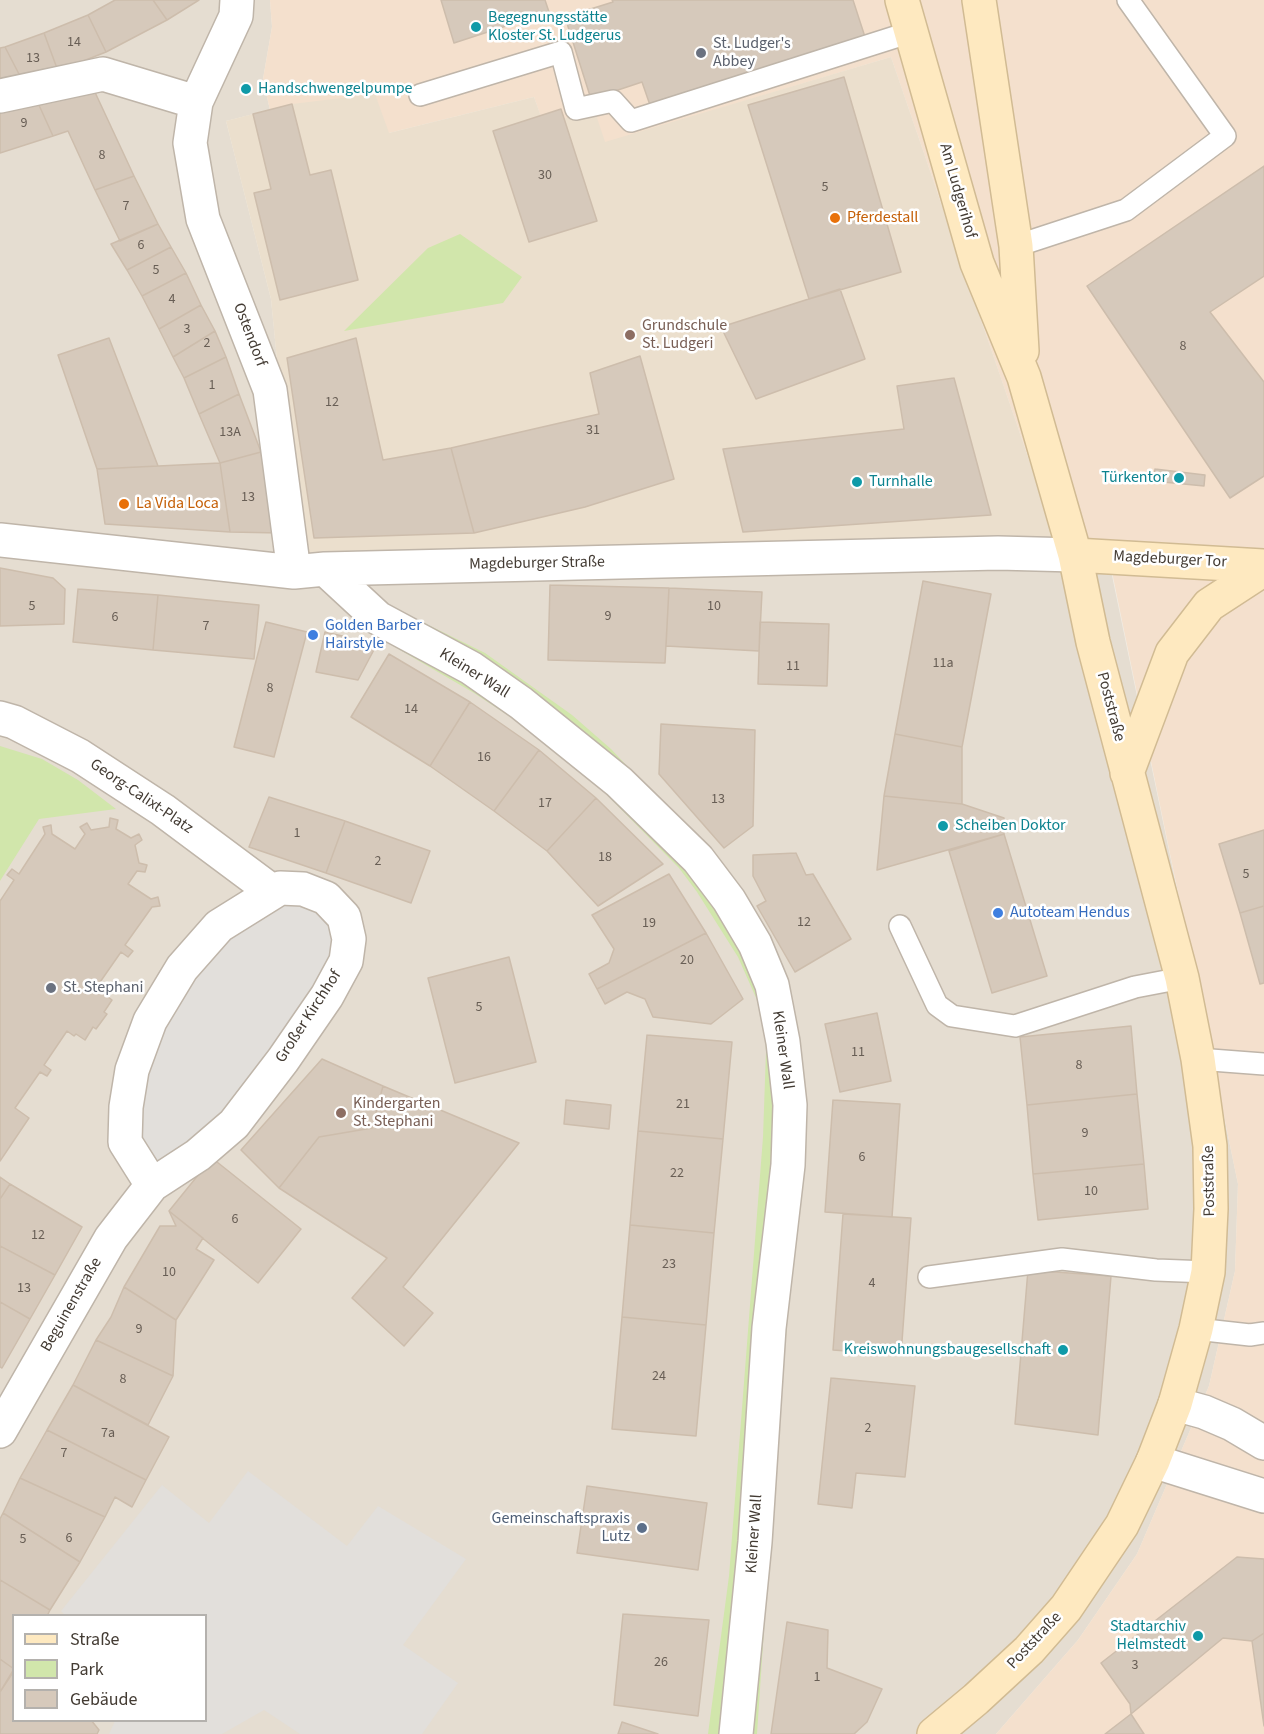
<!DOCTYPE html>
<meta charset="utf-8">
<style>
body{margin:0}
#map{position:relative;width:1264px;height:1734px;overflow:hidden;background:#f1ece3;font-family:"Source Sans 3",sans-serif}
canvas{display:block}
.legend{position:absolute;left:12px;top:1614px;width:195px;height:108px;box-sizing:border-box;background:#fff;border:2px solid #b4b1ad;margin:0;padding:8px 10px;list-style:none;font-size:18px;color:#433b33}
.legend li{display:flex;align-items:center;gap:12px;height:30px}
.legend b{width:30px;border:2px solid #b4b1ad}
</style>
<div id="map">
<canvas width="1264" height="1734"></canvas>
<ul class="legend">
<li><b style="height:8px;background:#fee9c0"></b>Straße</li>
<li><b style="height:16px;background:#d1e6ab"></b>Park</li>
<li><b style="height:16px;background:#d6c9bb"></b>Gebäude</li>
</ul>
</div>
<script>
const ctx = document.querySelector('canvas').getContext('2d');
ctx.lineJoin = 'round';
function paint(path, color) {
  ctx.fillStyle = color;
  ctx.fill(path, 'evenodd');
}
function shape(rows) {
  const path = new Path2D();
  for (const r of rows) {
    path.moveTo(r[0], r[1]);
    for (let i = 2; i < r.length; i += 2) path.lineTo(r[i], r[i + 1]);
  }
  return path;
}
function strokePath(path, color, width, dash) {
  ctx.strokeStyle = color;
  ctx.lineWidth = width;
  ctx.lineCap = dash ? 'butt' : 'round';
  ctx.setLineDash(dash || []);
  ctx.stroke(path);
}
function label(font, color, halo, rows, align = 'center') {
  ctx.font = font + ' "Source Sans 3",sans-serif';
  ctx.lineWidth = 5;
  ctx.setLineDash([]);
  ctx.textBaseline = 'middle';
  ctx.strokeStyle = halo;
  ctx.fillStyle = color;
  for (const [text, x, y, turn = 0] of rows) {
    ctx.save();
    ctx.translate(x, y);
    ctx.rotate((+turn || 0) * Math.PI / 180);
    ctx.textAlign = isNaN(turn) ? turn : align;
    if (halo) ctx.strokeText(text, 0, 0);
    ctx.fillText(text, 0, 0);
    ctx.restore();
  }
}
paint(shape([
 [0,0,270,0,272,27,263,79,270,110,226,121,271,299,278,370,1110,566,1238,1184,1235,1271,1209,1386,1137,1554,1078,1640,996,1734,0,1734],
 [14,1616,206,1616,206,1720,14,1720]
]), '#e5ddd1');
paint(shape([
 [270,0,1264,0,1264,1734,996,1734,1078,1640,1137,1554,1209,1386,1235,1271,1238,1184,1111,567,1064,562,891,57,605,143,544,126,534,97,389,133,270,110,263,79,272,27]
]), '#f4e0cd');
paint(shape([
 [891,57,1064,562,304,577,278,370,271,299,226,121,292,104,375,94,389,133,534,97,544,125,594,109,605,142]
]), '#ebdfcd');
paint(shape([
 [460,234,522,277,503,303,344,331,428,248],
 [384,603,485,653,572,715,611,749,657,798,752,917,801,1153,773,1495,757,1734,708,1734,729,1576,763,1137,766,1051,765,1028,757,1000,738,957,697,892,679,868,603,791,545,740,474,693,364,629,351,625],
 [0,746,42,759,78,780,116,809,39,819,0,881]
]), '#d1e6ab');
paint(shape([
 [280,888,344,917,327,996,167,1177,125,1142,182,968],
 [248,1471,347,1546,378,1506,466,1559,403,1645,458,1683,422,1734,300,1734,264,1710,222,1734,109,1734,115,1721,206,1720,206,1616,66,1616,61,1611,162,1485,209,1523]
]), '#e2dfdb');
const building = shape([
 [115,0,153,0,167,20,106,52,88,15,115,0],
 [153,0,199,0,167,20,153,0],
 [441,0,545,0,549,12,454,43,441,0],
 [612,0,853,0,866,40,651,108,642,82,591,99,565,17,613,2,612,0],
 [88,15,106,52,58,71,44,33,88,15],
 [44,33,58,71,21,78,5,47,44,33],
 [5,47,21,78,0,81,0,48,5,47],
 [844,77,901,272,809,299,748,105,844,77],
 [93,88,134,176,95,190,68,131,53,136,38,103,93,88],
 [38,103,53,136,0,153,0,111,38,103],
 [292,104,310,175,331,170,358,280,280,300,254,193,271,189,253,114,292,104],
 [561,109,597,221,529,242,493,131,561,109],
 [1264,166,1264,276,1210,312,1264,382,1264,476,1230,498,1087,286,1264,166],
 [134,176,158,224,120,241,95,190,134,176],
 [158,224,171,247,127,270,111,244,158,224],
 [171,247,186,273,142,296,127,270,171,247],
 [186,273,201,305,159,329,142,296,186,273],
 [840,289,865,359,756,399,721,327,840,289],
 [201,305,215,331,173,357,159,329,201,305],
 [215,331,226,357,184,378,173,357,215,331],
 [109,338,158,466,97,469,58,355,109,338],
 [356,338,383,460,451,448,474,533,314,538,287,358,356,338],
 [640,356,674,479,585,507,474,533,451,448,599,414,590,373,640,356],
 [226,357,239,394,199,414,184,378,226,357],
 [954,378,991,515,743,532,723,449,904,429,897,386,954,378],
 [239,394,261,452,220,463,199,414,239,394],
 [261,452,280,533,230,532,220,463,261,452],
 [220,463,230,532,105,524,97,469,220,463],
 [1155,469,1205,475,1204,486,1153,481,1155,469],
 [0,568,53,578,65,589,64,624,0,626,0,568],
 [923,581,991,594,962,747,895,734,923,581],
 [550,585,669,588,665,663,548,660,550,585],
 [669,588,762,592,759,651,666,646,669,588],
 [78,589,158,595,153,650,73,642,78,589],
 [158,595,259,605,254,659,153,650,158,595],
 [266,622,307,632,274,757,234,747,266,622],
 [760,622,829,624,827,686,758,684,760,622],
 [325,632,377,644,358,680,316,672,325,632],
 [389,654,470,702,430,766,351,717,389,654],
 [470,702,539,750,494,811,430,766,470,702],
 [661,724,755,730,753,826,724,848,659,774,661,724],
 [895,734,962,747,962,804,884,796,895,734],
 [539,750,596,798,547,851,494,811,539,750],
 [884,796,962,804,1004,818,1004,834,877,870,884,796],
 [269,797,345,821,326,873,249,847,269,797],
 [596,798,663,864,598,906,547,851,596,798],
 [110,818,118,820,116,829,131,838,139,834,142,840,135,845,139,863,147,865,145,872,137,871,128,884,151,899,158,897,160,906,152,907,125,945,133,951,128,957,121,952,98,985,105,990,103,993,112,1000,104,1012,107,1014,96,1029,93,1027,85,1040,76,1034,74,1036,67,1031,44,1065,51,1070,47,1076,40,1072,15,1108,29,1118,0,1161,0,901,14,880,7,875,12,869,19,874,45,834,43,827,51,825,52,834,75,849,85,834,80,827,87,823,91,830,109,827,110,818],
 [345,821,430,851,411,903,326,873,345,821],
 [1264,830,1264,906,1240,913,1219,844,1264,830],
 [1004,834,1047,976,992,993,949,851,1004,834],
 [796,853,806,875,813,874,851,939,795,972,757,906,766,901,753,876,753,855,796,853],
 [669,874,706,933,597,989,589,974,609,963,614,949,592,915,669,874],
 [1264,906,1264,983,1260,984,1240,913,1264,906],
 [706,933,743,999,711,1024,653,1017,645,999,627,992,605,1004,597,989,706,933],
 [509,957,536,1062,455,1083,428,978,509,957],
 [877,1013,891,1081,840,1092,825,1024,877,1013],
 [1131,1026,1137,1094,1027,1105,1020,1037,1131,1026],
 [647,1035,732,1042,723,1139,638,1131,647,1035],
 [322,1059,383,1086,372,1128,319,1137,279,1188,241,1150,322,1059],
 [383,1086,519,1143,403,1287,433,1313,404,1346,352,1298,387,1258,279,1188,319,1137,372,1128,383,1086],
 [1137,1094,1144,1164,1033,1174,1027,1105,1137,1094],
 [566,1100,611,1105,609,1129,564,1124,566,1100],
 [833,1100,900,1104,892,1217,825,1212,833,1100],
 [638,1131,723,1139,714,1233,630,1225,638,1131],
 [212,1158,301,1229,258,1283,169,1211,212,1158],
 [1144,1164,1148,1209,1038,1220,1033,1174,1144,1164],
 [0,1177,10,1184,0,1199,0,1177],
 [10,1184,82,1227,55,1275,0,1246,0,1199,10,1184],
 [169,1211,203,1238,196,1249,214,1260,176,1320,124,1287,160,1226,176,1226,169,1211],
 [843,1214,911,1218,901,1355,833,1350,843,1214],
 [630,1225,714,1233,706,1325,622,1317,630,1225],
 [0,1246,55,1275,30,1319,0,1302,0,1246],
 [1028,1270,1111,1276,1098,1435,1015,1424,1028,1270],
 [124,1287,176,1320,173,1376,96,1340,111,1317,124,1287],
 [0,1302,30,1319,2,1368,0,1367,0,1302],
 [622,1317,706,1325,696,1436,612,1429,622,1317],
 [96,1340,173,1376,148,1425,73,1385,96,1340],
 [831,1378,915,1386,905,1477,856,1473,852,1508,818,1504,831,1378],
 [73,1385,169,1437,146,1480,47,1430,73,1385],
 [47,1430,146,1480,132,1507,115,1497,105,1517,20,1478,47,1430],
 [20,1478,105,1517,80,1562,3,1513,20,1478],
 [587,1486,707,1503,698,1570,577,1553,587,1486],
 [3,1513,80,1562,50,1610,0,1580,0,1519,3,1513],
 [1237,1557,1264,1559,1264,1633,1252,1641,1223,1638,1131,1714,1130,1704,1101,1663,1237,1557],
 [0,1580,50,1610,47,1616,14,1616,14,1669,0,1659,0,1580],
 [623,1614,709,1620,698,1716,614,1705,623,1614],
 [787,1622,828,1630,827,1668,882,1689,867,1722,854,1734,771,1734,787,1622],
 [1264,1633,1264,1726,1252,1641,1264,1633],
 [0,1659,14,1669,0,1692,0,1659],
 [14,1671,14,1720,91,1720,99,1730,97,1734,0,1734,0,1692,14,1671],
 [1131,1714,1144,1734,1105,1734,1131,1714],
 [622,1722,658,1734,618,1734,622,1722]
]);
paint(building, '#d6c9bb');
strokePath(building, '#cdbdac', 1.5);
const lane = shape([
 [420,95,561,52,576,109,613,101,631,121,911,32],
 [1016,246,1126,210,1225,136,1128,0],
 [900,926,937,1005,952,1016,1015,1026,1135,987,1182,978],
 [1198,1059,1264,1064],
 [929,1277,1062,1259,1156,1270,1208,1272],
 [1196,1329,1250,1335,1264,1333]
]);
const street = shape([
 [237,0,236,16,196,102,190,143,203,219,270,390,294,572],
 [0,96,103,74,196,102],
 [0,540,294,572,325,569,998,553,1075,555],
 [325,569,378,618,471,668,521,703,619,782,698,859,729,900,755,944,772,985,783,1042,790,1105,788,1165,769,1328,755,1542,736,1734],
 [0,718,14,722,80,756,163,810,273,892],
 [280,888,303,889,326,898,344,917,349,939,346,961,327,996,283,1060,234,1124,198,1155,152,1185,125,1142,126,1107,132,1070,150,1021,182,968,219,926,280,888],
 [1175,1404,1204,1412,1232,1424,1264,1443],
 [0,1431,111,1238,152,1185],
 [1153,1461,1264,1496]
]);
const secondary = shape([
 [902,0,977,263,1024,377,1075,555,1093,642,1182,978,1198,1059,1210,1146,1211,1209,1208,1272,1196,1329,1175,1404,1153,1461,1122,1525,1066,1608,1029,1650,976,1699,934,1734],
 [979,0,1016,246,1022,351],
 [1075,555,1264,566],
 [1127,773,1172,653,1209,605,1264,569]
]);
strokePath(lane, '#bfb5a9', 24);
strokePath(street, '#bfb5a9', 36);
strokePath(secondary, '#d1bb93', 36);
strokePath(lane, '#fff', 21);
strokePath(street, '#fff', 33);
strokePath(secondary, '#fee9c0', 33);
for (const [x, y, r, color] of [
 [476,27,6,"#0f9aa8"],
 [701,53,6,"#6b7280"],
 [246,89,6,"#0f9aa8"],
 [835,218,6,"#e8710a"],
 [630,335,6,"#8d6e63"],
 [1179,478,6,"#0f9aa8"],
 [857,482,6,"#0f9aa8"],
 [124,504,6,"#e8710a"],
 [313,635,6,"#3f7fe0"],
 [943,826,6,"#0f9aa8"],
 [998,913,6,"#3f7fe0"],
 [51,988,6,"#6b7280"],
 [341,1113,6,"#8d6e63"],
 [1063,1350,6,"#0f9aa8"],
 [642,1528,6,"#5c6f8a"],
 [1198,1636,6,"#0f9aa8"]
]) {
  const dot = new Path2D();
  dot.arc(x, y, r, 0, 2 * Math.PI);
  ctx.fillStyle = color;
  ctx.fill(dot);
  strokePath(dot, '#fff', 2);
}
label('14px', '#685e55', null, [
 ["14",74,43],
 ["13",33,59],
 ["9",24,124],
 ["8",102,156],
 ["30",545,176],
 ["5",825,188],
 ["7",126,207],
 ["6",141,246],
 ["5",156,271],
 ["4",172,300],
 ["3",187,330],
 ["2",207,344],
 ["8",1183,347],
 ["1",212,386],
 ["12",332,403],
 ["31",593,431],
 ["13A",230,433],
 ["13",248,498],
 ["5",32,607],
 ["10",714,607],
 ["9",608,617],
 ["6",115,618],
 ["7",206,627],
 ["11a",943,664],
 ["11",793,667],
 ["8",270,689],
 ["14",411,710],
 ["16",484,758],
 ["13",718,800],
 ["17",545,804],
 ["1",297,834],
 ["18",605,858],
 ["2",378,862],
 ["5",1246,875],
 ["12",804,923],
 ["19",649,924],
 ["20",687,961],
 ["5",479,1008],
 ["11",858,1053],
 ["8",1079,1066],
 ["21",683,1105],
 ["9",1085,1134],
 ["6",862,1158],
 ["22",677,1174],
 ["10",1091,1192],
 ["6",235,1220],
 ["12",38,1236],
 ["23",669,1265],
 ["10",169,1273],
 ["4",872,1284],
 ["13",24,1289],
 ["9",139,1330],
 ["24",659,1377],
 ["8",123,1380],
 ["2",868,1429],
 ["7a",108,1434],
 ["7",64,1454],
 ["6",69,1539],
 ["5",23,1540],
 ["26",661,1663],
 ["3",1135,1666],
 ["1",817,1678]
]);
label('16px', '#0d838f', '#fff', [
 ["Begegnungsstätte",488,18],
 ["Kloster St. Ludgerus",488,36],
 ["Handschwengelpumpe",258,89],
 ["Türkentor",1167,478,"right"],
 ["Turnhalle",869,482],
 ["Scheiben Doktor",955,826],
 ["Kreiswohnungsbaugesellschaft",1051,1350,"right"],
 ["Stadtarchiv",1186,1627,"right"],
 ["Helmstedt",1186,1645,"right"]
], 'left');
label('16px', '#5b616d', '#fff', [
 ["St. Ludger's",713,44],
 ["Abbey",713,62],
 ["St. Stephani",63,988]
], 'left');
label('16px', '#433b33', '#fff', [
 ["Am Ludgerihof",957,191,74],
 ["Ostendorf",249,335,69],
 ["Magdeburger Tor",1170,560,3],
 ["Magdeburger Straße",537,564,-1],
 ["Kleiner Wall",474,674,32],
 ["Poststraße",1110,707,75],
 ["Georg-Calixt-Platz",141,797,34],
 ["Großer Kirchhof",309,1017,-57],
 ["Kleiner Wall",782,1050,82],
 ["Poststraße",1210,1181,-91],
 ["Beguinenstraße",72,1305,-60],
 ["Kleiner Wall",755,1534,-86],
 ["Poststraße",1035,1641,-47]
]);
label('16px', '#c56008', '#fff', [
 ["Pferdestall",847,218],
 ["La Vida Loca",136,504]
], 'left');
label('16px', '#785e54', '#fff', [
 ["Grundschule",642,326],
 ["St. Ludgeri",642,344],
 ["Kindergarten",353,1104],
 ["St. Stephani",353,1122]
], 'left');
label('16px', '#366cbe', '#fff', [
 ["Golden Barber",325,626],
 ["Hairstyle",325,644],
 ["Autoteam Hendus",1010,913]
], 'left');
label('16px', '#4e5e75', '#fff', [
 ["Gemeinschaftspraxis",630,1519],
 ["Lutz",630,1537]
], 'right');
</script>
